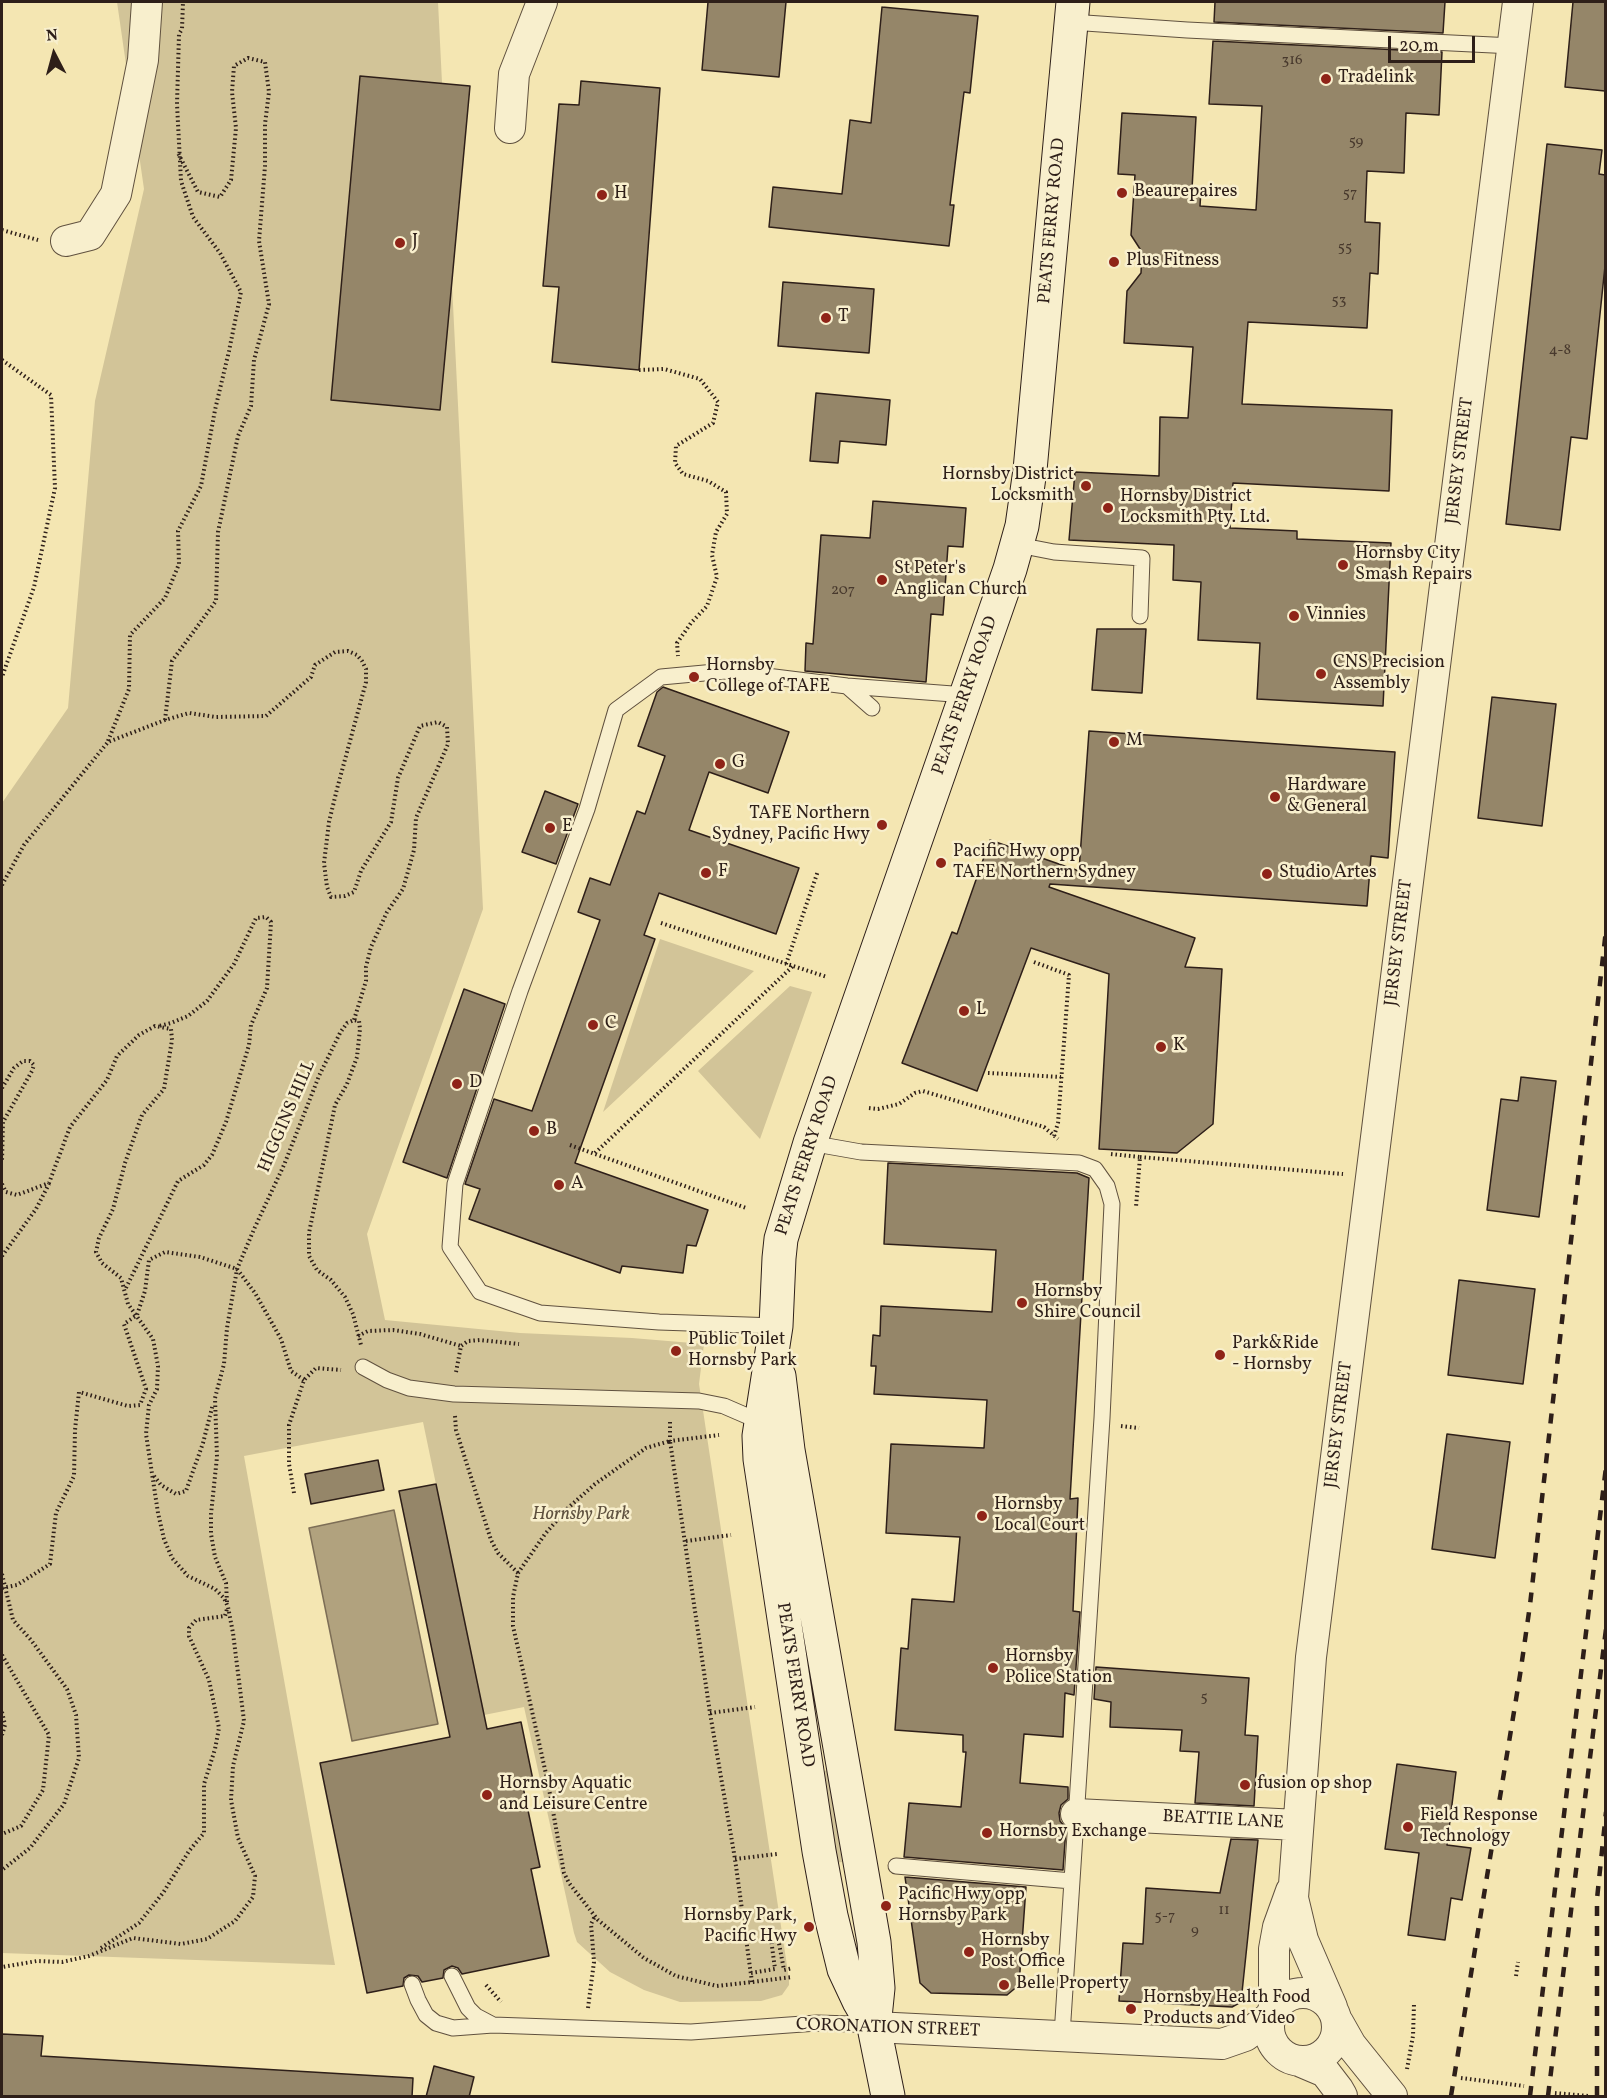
<!DOCTYPE html>
<style>
body{margin:0}
#map{position:relative;width:1607px;height:2098px;overflow:hidden;background:#f4e6b2;font-family:Vollkorn,serif}
canvas{display:block}
.frame{position:absolute;inset:0;border:3px solid #2e1f19;pointer-events:none}
.north{position:absolute;left:24px;top:24px;width:60px;height:60px;-webkit-text-stroke:4px #f8efcd;paint-order:stroke;rotate:354deg;font-size:16px;font-weight:700;line-height:24px;text-align:center;color:#2e1f19}
.north::after{content:'';display:block;margin:auto;width:21px;height:27px;background:#2e1f19;clip-path:polygon(50% 0,100% 100%,50% 72%,0 100%)}
.scale{position:absolute;left:1388px;top:36px;width:87px;height:27px;box-sizing:border-box;border:3px solid #2e1f19;border-top:0;padding-left:8px;font-size:18px;line-height:21px;white-space:nowrap;color:#2e1f19;-webkit-text-stroke:4px #f8efcd;paint-order:stroke}
</style>
<div id="map">
<canvas width="1607" height="2098"></canvas>
<div class="frame"></div>
<div class="north">N</div>
<div class="scale">20 m</div>
</div>
<script>
const ctx = document.querySelector('canvas').getContext('2d');
ctx.lineJoin = 'round';
function paint(path, color) {
  ctx.fillStyle = color;
  ctx.fill(path, 'evenodd');
}
function shape(rows) {
  const path = new Path2D();
  for (const r of rows) {
    if (r.length === 3) {
      path.moveTo(r[0] + r[2], r[1]);
      path.arc(r[0], r[1], r[2], 0, 2 * Math.PI);
      continue;
    }
    path.moveTo(r[0], r[1]);
    for (let i = 2; i < r.length; i += 2) path.lineTo(r[i], r[i + 1]);
  }
  return path;
}
function strokePath(path, color, width, dash) {
  ctx.strokeStyle = color;
  ctx.lineWidth = width;
  ctx.lineCap = dash ? 'butt' : 'round';
  ctx.setLineDash(dash || []);
  ctx.stroke(path);
}
function label(font, color, halo, rows, align = 'center') {
  ctx.font = font + ' Vollkorn,serif';
  ctx.lineWidth = 5;
  ctx.setLineDash([]);
  ctx.textBaseline = 'middle';
  ctx.strokeStyle = halo;
  ctx.fillStyle = color;
  for (const [text, x, y, turn = 0] of rows) {
    ctx.save();
    ctx.translate(x, y);
    ctx.rotate((+turn || 0) * Math.PI / 180);
    ctx.textAlign = isNaN(turn) ? turn : align;
    if (halo) ctx.strokeText(text, 0, 0);
    ctx.fillText(text, 0, 0);
    ctx.restore();
  }
}
paint(shape([
 [117,2,438,2,483,909,367,1234,385,1320,520,1333,632,1338,704,1344,699,1384,789,1979,789,1985,782,1995,761,2001,680,2002,644,1990,610,1972,577,1942,574,1933,524,1707,484,1715,423,1422,244,1456,335,1965,2,1953,2,803,68,708,95,401,144,189],
 [660,939,754,971,603,1112],
 [790,986,812,992,760,1139,698,1071],
 [830,1770,842,1862,828,1864,815,1772]
]), '#d2c498');
const water = shape([
 [394,1510,438,1724,352,1741,309,1528,394,1510]
]);
paint(water, '#b1a27e');
strokePath(water, '#7d6e56', 1.5);
const building = shape([
 [708,2,786,2,779,77,702,70,708,2],
 [1215,2,1445,2,1443,33,1214,22,1215,2],
 [1573,2,1605,2,1605,91,1565,87,1573,2],
 [882,7,978,16,970,93,964,92,950,205,954,205,949,246,769,227,773,187,842,194,850,120,871,123,882,7],
 [1213,41,1442,52,1439,115,1406,113,1404,173,1367,171,1365,222,1380,223,1378,274,1370,273,1367,328,1248,322,1242,404,1392,410,1389,491,1233,483,1230,528,1297,531,1297,539,1391,543,1383,706,1257,699,1260,643,1198,640,1201,582,1173,580,1174,545,1069,540,1075,472,1159,476,1160,417,1188,418,1193,347,1124,343,1127,291,1141,273,1142,252,1131,235,1135,175,1118,174,1122,113,1196,117,1192,189,1201,190,1200,206,1256,210,1262,106,1209,104,1213,41],
 [360,76,470,86,440,410,331,400,360,76],
 [581,81,660,88,639,370,552,362,559,287,543,286,559,104,579,105,581,81],
 [1547,144,1602,150,1599,174,1605,175,1605,266,1587,439,1571,437,1560,530,1506,524,1547,144],
 [783,282,874,289,869,353,778,346,783,282],
 [816,393,890,400,886,445,840,441,838,463,810,461,816,393],
 [873,501,966,508,963,547,948,546,943,615,931,614,926,682,805,671,806,643,813,644,821,535,870,538,873,501],
 [1097,629,1146,629,1142,693,1092,690,1097,629],
 [663,687,789,732,768,793,709,772,689,830,799,868,776,934,659,893,644,935,655,939,575,1163,708,1210,696,1246,687,1245,683,1273,622,1266,620,1273,469,1219,480,1189,465,1184,494,1099,532,1111,600,920,578,912,590,878,610,885,637,811,645,814,665,756,638,746,657,692,663,687],
 [1492,697,1556,704,1542,826,1478,818,1492,697],
 [1089,731,1395,752,1388,858,1371,856,1367,906,1050,884,1049,887,1195,938,1185,967,1222,969,1213,1124,1177,1153,1099,1149,1109,974,1031,948,977,1091,902,1063,952,932,957,934,990,840,1079,871,1089,731],
 [545,791,578,804,556,864,522,852,545,791],
 [464,989,505,1004,447,1178,403,1162,464,989],
 [1521,1077,1556,1081,1539,1217,1487,1210,1501,1099,1518,1101,1521,1077],
 [888,1163,1077,1173,1089,1178,1070,1499,1078,1498,1073,1611,1080,1612,1074,1695,1065,1693,1063,1737,1024,1734,1020,1783,1068,1787,1068,1799,1061,1805,1059,1813,1060,1821,1066,1828,1063,1870,904,1857,909,1803,961,1807,966,1752,963,1752,963,1735,895,1730,901,1648,908,1649,912,1599,954,1602,960,1537,886,1533,891,1444,984,1448,987,1400,874,1394,876,1366,871,1366,873,1335,880,1336,881,1306,992,1312,996,1250,884,1244,888,1163],
 [1459,1280,1535,1289,1523,1384,1448,1375,1459,1280],
 [1447,1434,1510,1442,1495,1558,1432,1549,1447,1434],
 [378,1460,384,1490,311,1504,305,1474,378,1460],
 [436,1484,487,1729,521,1722,533,1780,522,1782,540,1867,531,1869,549,1956,462,1974,458,1968,452,1966,444,1970,443,1978,422,1982,418,1976,409,1975,404,1978,403,1986,367,1993,320,1763,450,1737,399,1491,436,1484],
 [1096,1667,1249,1678,1245,1735,1258,1736,1254,1806,1195,1803,1199,1752,1180,1751,1182,1730,1110,1727,1111,1702,1094,1699,1096,1667],
 [1397,1764,1456,1772,1447,1845,1471,1848,1462,1900,1451,1898,1445,1940,1408,1935,1419,1853,1385,1849,1397,1764],
 [1231,1839,1258,1840,1241,2002,1232,2007,1119,2001,1123,1943,1143,1944,1146,1888,1220,1893,1231,1839],
 [905,1877,1026,1887,1019,1985,1007,1995,931,1993,920,1983,905,1877],
 [2,2034,43,2036,41,2056,413,2078,412,2097,2,2097,2,2034],
 [434,2066,474,2077,469,2097,426,2097,434,2066]
]);
paint(building, '#958669');
strokePath(building, '#2e1f19', 1.5);
const service = shape([
 [1071,22,1187,30,1513,46],
 [1018,545,1054,552,1142,558,1140,616],
 [847,686,872,708],
 [810,1143,861,1152,1079,1163,1095,1169,1107,1186,1112,1204,1102,1418,1062,2035],
 [776,1326,659,1322,540,1313,480,1292,450,1247,455,1184,520,991,587,809,616,710,661,677,726,671,847,686,966,695],
 [363,1367,387,1380,409,1388,454,1394,699,1401,724,1406,761,1422],
 [896,1866,1072,1881],
 [452,1976,468,2008,476,2016,493,2025],
 [412,1984,418,2000,426,2015,436,2023,453,2028,493,2025,691,2032,817,2023,853,2024,871,2026]
]);
const minor = shape([
 [510,128,514,74,542,2],
 [66,241,90,235,116,194,143,60,147,2],
 [1076,1814,1298,1825],
 [1303,2027,34],
 [1332,2007,1303,1940,1293,1898,1311,1657,1518,2],
 [1274,2008,1274,1949,1278,1927,1291,1891],
 [1338,2022,1351,2045,1392,2096],
 [874,2027,1222,2044,1245,2036,1270,2017],
 [1299,2061,1325,2072,1338,2089,1342,2096]
]);
const secondary = shape([
 [779,1376,788,1450,874,1942,878,1988,874,2027,888,2096],
 [874,2027,859,2001,844,1969,831,1916,819,1851,760,1459,759,1436,776,1326,779,1258,781,1239,810,1143,1010,569,1022,526,1030,470,1073,2]
]);
strokePath(service, '#60513f', 17);
strokePath(minor, '#60513f', 32);
strokePath(secondary, '#2e1f19', 35);
strokePath(shape([
 [2,230,38,240],
 [2,360,51,395,55,488,34,587,2,677],
 [639,370,664,369,700,379,718,402,713,423,676,446,675,463,683,474,708,481,726,492,727,514,716,532,712,555,717,577,707,606,691,623,677,643,678,656],
 [165,720,172,661,216,601,218,532,238,436,251,406,254,360,269,304,259,241,265,166,265,124,269,92,265,62,248,58,234,66,232,92,236,128,231,180,220,197,198,192,178,153],
 [108,741,129,689,130,635,165,598,179,564,178,531,201,486,215,410,229,351,241,292,220,253,193,217,181,181,177,104,179,34,182,29,183,2],
 [2,885,24,845,108,742,165,720,189,713,216,717,266,716,311,677,315,665,335,652,348,651,357,655,362,661,366,669,366,682,337,789,329,822,324,863,327,887,331,897,345,896,354,892,361,871,391,822,398,778,420,726,438,722,447,727,448,744,416,818,414,850,403,889,387,912,371,947,366,967,366,981,354,1020],
 [661,923,827,977],
 [1034,962,1069,975,1058,1123,1054,1136],
 [786,964,818,871],
 [988,1073,1061,1077],
 [2,1088,14,1068,23,1061,30,1061,34,1065,32,1071,3,1122,2,1161],
 [869,1108,878,1109,899,1104,915,1093,923,1091,1044,1127,1058,1139],
 [570,1145,746,1208],
 [595,1153,793,966],
 [1111,1154,1140,1157,1136,1207],
 [1140,1157,1343,1174],
 [2,1184,6,1192,17,1195,49,1183,70,1127,107,1080,117,1056,139,1035,155,1026,171,1029,172,1040,164,1089,142,1115,125,1163,113,1209,99,1238,96,1252,102,1263,121,1278,128,1304,153,1339,158,1366,157,1389,149,1405,146,1434,158,1513,164,1539,172,1558,188,1576,215,1589,224,1598,228,1607,233,1633,244,1721,233,1766,231,1800,238,1838,255,1876,253,1897,235,1921,207,1939,181,1944,133,1938,89,1956,62,1962,37,1961,2,1967],
 [2,1256,36,1209,49,1184],
 [126,1288,178,1181,204,1165,212,1155,226,1122,249,1045,251,1025,267,988,271,922,266,917,256,918,234,964,207,1001,188,1016,171,1023,159,1026],
 [358,1336,368,1331,393,1330,420,1334,461,1346],
 [456,1372,461,1346,468,1341,480,1340,519,1344],
 [455,1416,456,1430,491,1540,498,1553,518,1573],
 [670,1422,670,1441,719,1435],
 [1121,1426,1139,1428],
 [154,1476,161,1485,176,1494,186,1491,203,1443,213,1404],
 [294,1493,289,1464,289,1425,304,1380,316,1368,341,1370],
 [686,1541,731,1535],
 [2,1574,13,1620,31,1640,67,1689,76,1715,79,1758,64,1804,30,1848,2,1870],
 [2,1588,17,1585,50,1564,56,1513,74,1476,75,1430,79,1392,128,1406,140,1405,146,1389,124,1324,137,1315,145,1291,149,1260,165,1252,200,1257,237,1269,255,1293,281,1339,291,1371,304,1380],
 [227,1602,226,1583,215,1557,211,1534,211,1514,217,1457,215,1398,224,1364,227,1328,237,1269,255,1227,284,1165,319,1076,340,1033,347,1023,354,1020,359,1021,360,1029,357,1057,347,1084,335,1105,309,1233,309,1256,317,1270,331,1280,345,1297,353,1314,361,1345],
 [2,1655,49,1735,43,1790,21,1826,2,1834],
 [2,1712,5,1725,2,1735],
 [710,1713,755,1707],
 [735,1859,777,1854],
 [101,1948,139,1923,163,1893,189,1851,204,1833,204,1784,215,1749,219,1728,209,1680,189,1636,189,1628,196,1620,225,1616,227,1609],
 [751,1973,775,1969,771,1939,778,1938,784,1970,793,1968],
 [1516,1976,1518,1962],
 [752,1982,735,1859,710,1713,670,1441,646,1448,595,1484,568,1508,545,1534,518,1573,513,1597,513,1626,548,1783,564,1873,569,1883,598,1920,644,1958,676,1976,717,1986,752,1982,792,1977],
 [486,1985,501,2002],
 [588,2008,594,1962,591,1924,595,1916],
 [1407,2069,1413,2036,1414,2004],
 [1461,2078,1524,2086],
 [1555,2093,1588,2096]
]), '#2e1f19', 4, [1.5, 3]);
strokePath(service, '#f8efcd', 15);
strokePath(minor, '#f8efcd', 30);
strokePath(secondary, '#f8efcd', 33);
strokePath(shape([
 [1451,2096,1520,1675,1530,1605,1606,930],
 [1530,2096,1606,1467],
 [1548,2096,1606,1629],
 [1597,2096,1597,1899,1606,1812]
]), '#2e1f19', 4.5, [10, 10]);
for (const [x, y, r, color] of [
 [1326,79,6,"#8f2418"],
 [1122,193,6,"#8f2418"],
 [602,195,6,"#8f2418"],
 [400,243,6,"#8f2418"],
 [1114,262,6,"#8f2418"],
 [826,318,6,"#8f2418"],
 [1086,486,6,"#8f2418"],
 [1108,508,6,"#8f2418"],
 [1343,565,6,"#8f2418"],
 [882,580,6,"#8f2418"],
 [1294,616,6,"#8f2418"],
 [1321,674,6,"#8f2418"],
 [694,677,6,"#8f2418"],
 [1114,742,6,"#8f2418"],
 [720,764,6,"#8f2418"],
 [1275,797,6,"#8f2418"],
 [882,825,6,"#8f2418"],
 [550,828,6,"#8f2418"],
 [941,863,6,"#8f2418"],
 [706,873,6,"#8f2418"],
 [1267,874,6,"#8f2418"],
 [964,1011,6,"#8f2418"],
 [593,1025,6,"#8f2418"],
 [1161,1047,6,"#8f2418"],
 [457,1084,6,"#8f2418"],
 [534,1131,6,"#8f2418"],
 [559,1185,6,"#8f2418"],
 [1022,1303,6,"#8f2418"],
 [676,1351,6,"#8f2418"],
 [1220,1355,6,"#8f2418"],
 [982,1516,6,"#8f2418"],
 [993,1668,6,"#8f2418"],
 [1245,1785,6,"#8f2418"],
 [487,1795,6,"#8f2418"],
 [1408,1827,6,"#8f2418"],
 [987,1833,6,"#8f2418"],
 [886,1906,6,"#8f2418"],
 [809,1927,6,"#8f2418"],
 [969,1952,6,"#8f2418"],
 [1004,1985,6,"#8f2418"],
 [1131,2009,6,"#8f2418"]
]) {
  const dot = new Path2D();
  dot.arc(x, y, r, 0, 2 * Math.PI);
  ctx.fillStyle = color;
  ctx.fill(dot);
  strokePath(dot, '#f8efcd', 2);
}
label('15px', '#48392d', null, [
 ["316",1292,61],
 ["59",1356,142],
 ["57",1350,194],
 ["55",1345,248],
 ["53",1339,301],
 ["4-8",1560,351],
 ["207",843,591],
 ["5",1204,1698],
 ["11",1224,1911],
 ["5-7",1165,1917],
 ["9",1195,1931]
]);
label('18px', '#2e1f19', '#f8efcd', [
 ["Tradelink",1338,79],
 ["Beaurepaires",1134,193],
 ["H",614,195],
 ["J",412,243],
 ["Plus Fitness",1126,262],
 ["T",838,318],
 ["Hornsby District",1074,476,"right"],
 ["Locksmith",1074,497,"right"],
 ["Hornsby District",1120,498],
 ["Locksmith Pty. Ltd.",1120,519],
 ["Hornsby City",1355,555],
 ["Smash Repairs",1355,576],
 ["St Peter's",894,570],
 ["Anglican Church",894,591],
 ["Vinnies",1306,616],
 ["CNS Precision",1333,664],
 ["Assembly",1333,685],
 ["Hornsby",706,667],
 ["College of TAFE",706,688],
 ["M",1126,742],
 ["G",732,764],
 ["Hardware",1287,787],
 ["& General",1287,808],
 ["TAFE Northern",870,815,"right"],
 ["Sydney, Pacific Hwy",870,836,"right"],
 ["E",562,828],
 ["Pacific Hwy opp",953,853],
 ["TAFE Northern Sydney",953,874],
 ["F",718,873],
 ["Studio Artes",1279,874],
 ["L",976,1011],
 ["C",605,1025],
 ["K",1173,1047],
 ["D",469,1084],
 ["B",546,1131],
 ["A",571,1185],
 ["Hornsby",1034,1293],
 ["Shire Council",1034,1314],
 ["Public Toilet",688,1341],
 ["Hornsby Park",688,1362],
 ["Park&Ride",1232,1345],
 ["- Hornsby",1232,1366],
 ["Hornsby",994,1506],
 ["Local Court",994,1527],
 ["Hornsby",1005,1658],
 ["Police Station",1005,1679],
 ["Hornsby Aquatic",499,1785],
 ["and Leisure Centre",499,1806],
 ["fusion op shop",1257,1785],
 ["Field Response",1420,1817],
 ["Technology",1420,1838],
 ["Hornsby Exchange",999,1833],
 ["Pacific Hwy opp",898,1896],
 ["Hornsby Park",898,1917],
 ["Hornsby Park,",797,1917,"right"],
 ["Pacific Hwy",797,1938,"right"],
 ["Hornsby",981,1942],
 ["Post Office",981,1963],
 ["Belle Property",1016,1985],
 ["Hornsby Health Food",1143,1999],
 ["Products and Video",1143,2020]
], 'left');
label('18px', '#2e1f19', '#f8efcd', [
 ["PEATS FERRY ROAD",1053,221,-85],
 ["JERSEY STREET",1461,461,-83],
 ["PEATS FERRY ROAD",966,696,-71],
 ["JERSEY STREET",1400,943,-83],
 ["HIGGINS HILL",288,1117,-67],
 ["PEATS FERRY ROAD",808,1156,-72],
 ["JERSEY STREET",1340,1425,-83],
 ["PEATS FERRY ROAD",794,1685,81],
 ["BEATTIE LANE",1223,1821,3],
 ["CORONATION STREET",888,2029,2]
]);
label('italic 18px', '#5f513f', '#f8efcd', [
 ["Hornsby Park",581,1516]
]);
</script>
